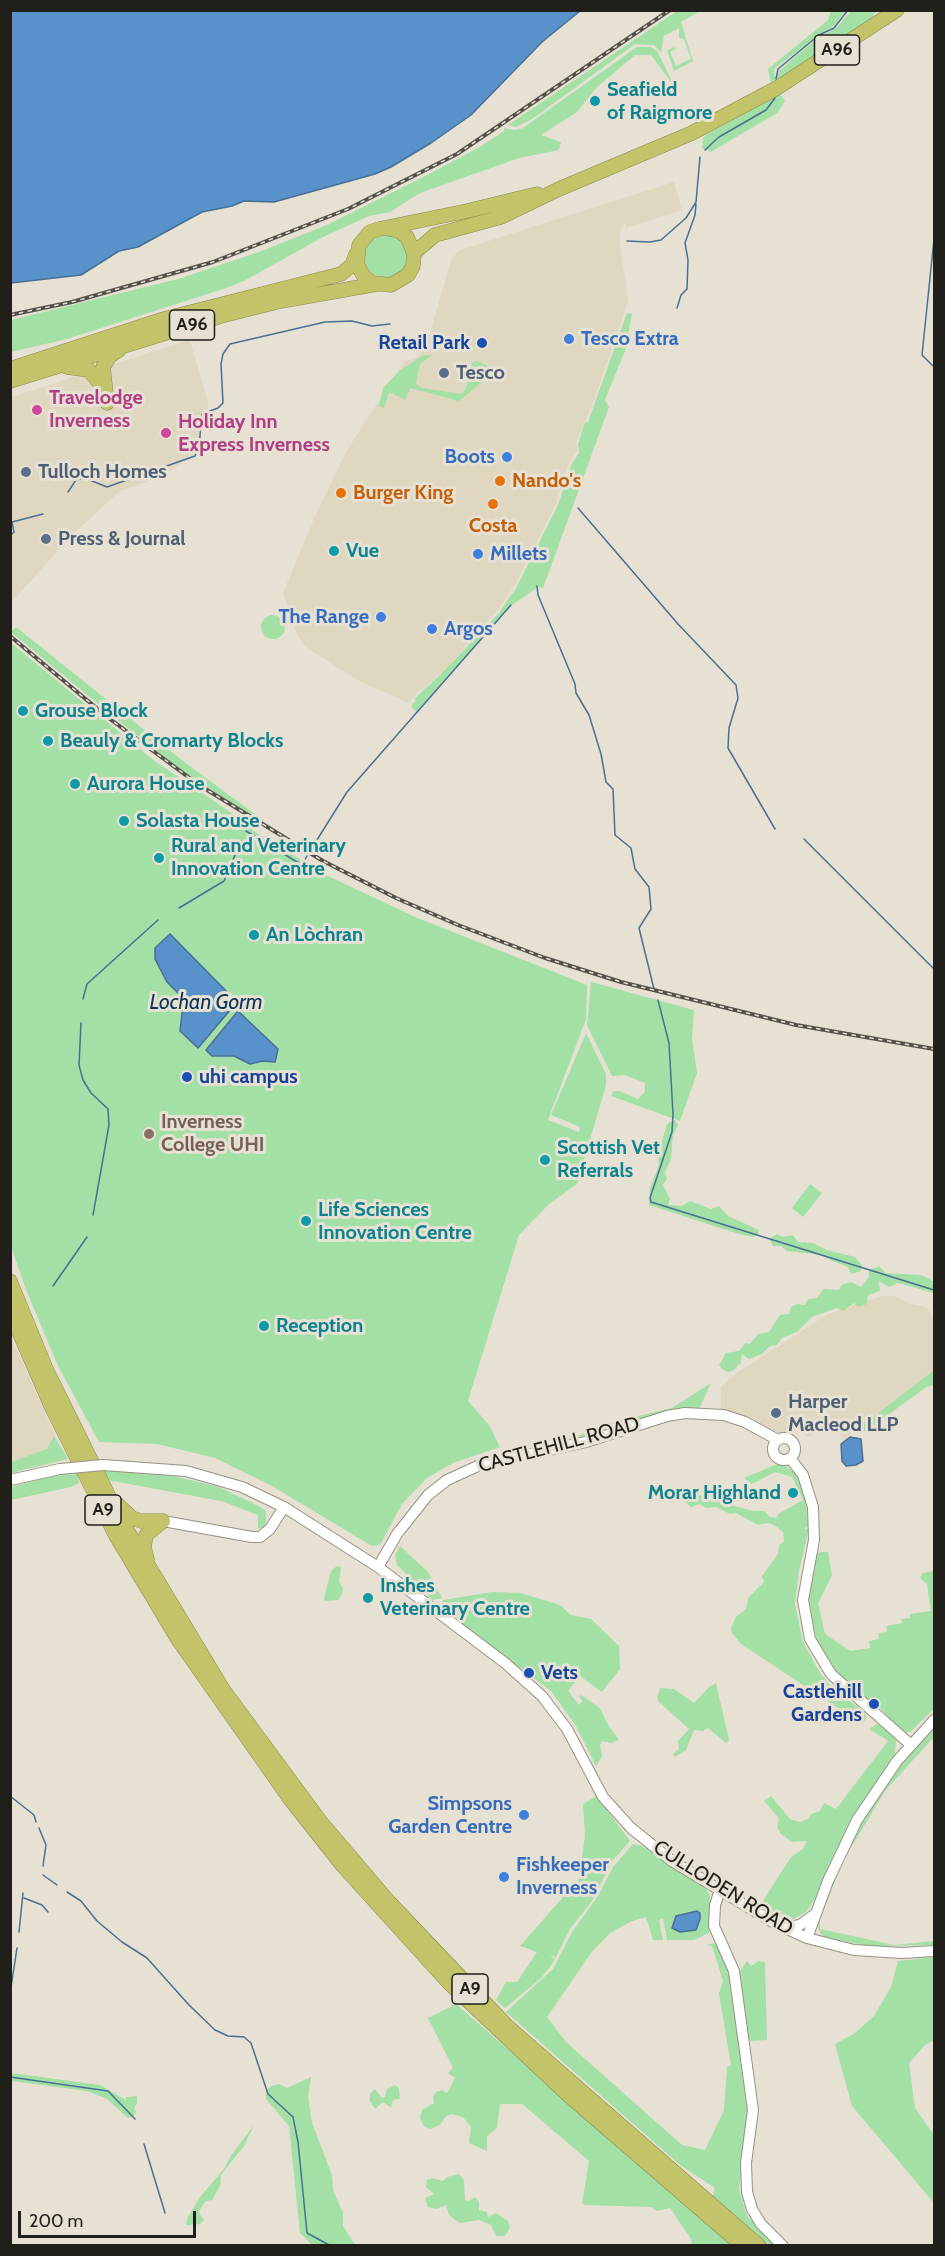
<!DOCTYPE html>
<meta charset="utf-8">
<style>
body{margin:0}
#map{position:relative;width:945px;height:2256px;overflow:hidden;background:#e7e1d3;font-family:Cabin,sans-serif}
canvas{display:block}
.frame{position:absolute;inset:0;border:12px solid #211f1a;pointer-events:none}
.scale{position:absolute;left:18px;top:2211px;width:178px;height:27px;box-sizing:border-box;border:3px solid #211f1a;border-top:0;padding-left:8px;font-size:18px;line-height:21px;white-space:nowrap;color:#211f1a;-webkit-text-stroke:4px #e7e1d3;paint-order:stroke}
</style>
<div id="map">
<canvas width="945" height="2256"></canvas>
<div class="frame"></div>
<div class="scale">200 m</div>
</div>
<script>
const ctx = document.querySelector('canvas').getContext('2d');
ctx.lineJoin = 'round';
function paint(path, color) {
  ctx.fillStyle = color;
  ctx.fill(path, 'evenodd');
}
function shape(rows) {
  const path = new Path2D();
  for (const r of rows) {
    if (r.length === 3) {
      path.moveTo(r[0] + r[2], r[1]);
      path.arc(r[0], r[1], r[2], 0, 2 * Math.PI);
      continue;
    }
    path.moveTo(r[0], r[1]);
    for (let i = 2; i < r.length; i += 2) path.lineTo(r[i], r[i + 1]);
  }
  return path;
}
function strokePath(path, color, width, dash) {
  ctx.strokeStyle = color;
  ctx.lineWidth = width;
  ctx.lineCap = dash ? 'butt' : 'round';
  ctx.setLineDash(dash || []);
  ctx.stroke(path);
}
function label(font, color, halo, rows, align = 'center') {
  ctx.font = font + ' Cabin,sans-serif';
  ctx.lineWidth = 6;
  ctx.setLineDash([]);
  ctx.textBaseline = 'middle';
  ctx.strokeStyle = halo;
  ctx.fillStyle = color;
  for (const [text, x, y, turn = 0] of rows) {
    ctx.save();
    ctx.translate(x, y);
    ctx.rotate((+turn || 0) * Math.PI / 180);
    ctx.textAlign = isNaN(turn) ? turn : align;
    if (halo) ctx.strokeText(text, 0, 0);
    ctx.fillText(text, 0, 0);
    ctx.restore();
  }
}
paint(shape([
 [674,182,682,210,626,228,625,224,622,225,619,237,628,301,593,403,576,442,577,451,569,462,556,504,515,585,501,606,443,672,414,696,409,703,361,682,307,648,298,637,283,593,315,516,347,450,405,361,415,359,426,346,452,258,460,250],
 [190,340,209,406,200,428,202,445,196,454,161,477,120,491,72,535,11,603,11,397],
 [882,1296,895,1296,911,1304,926,1307,934,1318,934,1370,844,1439,830,1420,808,1438,801,1430,784,1433,772,1430,741,1415,721,1410,721,1387,734,1375,826,1315],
 [10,1334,63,1454,10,1470]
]), '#e0d7c1');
paint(shape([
 [677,11,700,11,681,22,693,61,674,71,667,50,675,47,676,49,670,52,676,66,691,59,684,39,679,38,679,28,664,36,661,52,654,45,635,44,532,119,516,127,508,125],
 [831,11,845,11,834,26,820,34,774,69,775,78,780,70,815,40,836,28,851,11,876,11,871,19,803,65,771,82,768,69,828,20],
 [637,47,651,47,657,51,676,89,651,55,635,55,596,88,577,112,541,135,561,142,559,150,519,158,420,193,390,212,369,216,323,237,244,281,223,289,67,339,11,352,11,320,178,279,262,251,329,224,433,172,481,146,504,131,504,128,515,130,523,128],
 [780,94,785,101,777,113,711,152,702,148,703,138,709,133],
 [386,256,22],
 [627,313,632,314,625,351,605,400,609,407,543,588,538,587,512,605,416,712,411,706,416,700,415,698,440,675,498,614,516,588,558,505,571,465,579,453,578,444,583,428,585,422,588,422],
 [432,355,420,364,416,383,422,388,461,394,466,389,472,363,476,361,491,367,492,374,459,401,410,388,405,400,389,392,384,408,379,406,383,388,400,370,424,355],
 [273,627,12],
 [16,627,183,761,263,820,264,824,181,770,131,731,11,632],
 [11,643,152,759,239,818,244,825,326,875,415,917,587,985,586,1019,548,1120,579,1132,580,1127,551,1115,586,1033,606,1074,606,1085,577,1184,549,1204,519,1235,468,1401,489,1425,500,1447,453,1463,427,1478,402,1504,381,1543,376,1546,370,1545,272,1486,215,1458,157,1444,99,1442,58,1366,27,1292,11,1247],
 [591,982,694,1010,692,1039,697,1073,680,1121,611,1096,614,1091,619,1091,638,1099,645,1092,645,1083,625,1075,612,1076,587,1025],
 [675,1120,678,1125,673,1135,671,1159,665,1172,667,1179,663,1185,670,1199,668,1205,682,1206,690,1201,711,1209,719,1206,728,1216,759,1230,758,1234,753,1237,736,1233,649,1205,650,1188,659,1165,658,1158,662,1155,661,1144,667,1124],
 [810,1184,822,1193,803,1217,792,1208],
 [777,1234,783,1237,793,1235,798,1242,813,1243,827,1250,855,1257,862,1265,861,1271,851,1274,848,1267,828,1259,824,1255,787,1251,781,1246,773,1246,769,1239],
 [879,1266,886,1273,920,1275,930,1279,934,1283,934,1293,898,1283,889,1287,879,1281,880,1291,868,1295,867,1304,858,1307,854,1303,843,1311,837,1308,812,1317,797,1332,782,1338,777,1345,770,1346,762,1354,749,1359,742,1354,741,1362,734,1370,728,1372,722,1369,719,1365,726,1353,739,1351,745,1343,750,1344,758,1334,769,1332,780,1315,789,1314,791,1307,797,1304,805,1305,808,1299,817,1298,823,1289,839,1290,841,1285,851,1282,861,1287,869,1277,869,1270],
 [934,1370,934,1385,926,1387,865,1432,863,1430,861,1426],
 [711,1383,699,1409,579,1442,501,1453,561,1442,617,1421,672,1408],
 [54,1436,68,1459,11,1473,11,1462,47,1449],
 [775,1465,784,1465,794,1472,805,1493,808,1527,804,1528,808,1530,807,1538,799,1571,795,1604,803,1642,820,1673,834,1690,865,1712,866,1719,862,1724,741,1644,732,1633,731,1628,736,1617,746,1609,748,1598,764,1582,762,1576,778,1554,779,1545,784,1541,783,1532,774,1525,767,1523,758,1525,736,1513,730,1514,716,1507,706,1508,699,1504,691,1507,681,1498,684,1490,687,1490,718,1502,753,1511,764,1511,770,1517,777,1518,778,1514,803,1500,792,1477,775,1472,752,1484,744,1478],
 [103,1470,158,1472,219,1487,261,1507,266,1511,266,1523,264,1528,258,1528,258,1515,221,1501,107,1480],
 [78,1474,79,1483,71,1487,11,1500,11,1487,50,1476],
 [400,1546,428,1572,442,1598,432,1600,397,1565,395,1555],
 [821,1552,828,1552,832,1575,818,1603,825,1634,850,1651,870,1648,869,1641,879,1639,878,1633,887,1632,886,1626,902,1623,901,1619,910,1618,910,1614,931,1611,927,1584,920,1578,923,1573,934,1571,934,1709,910,1732,904,1733,880,1708,841,1679,817,1642,808,1597,816,1554],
 [337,1566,341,1567,339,1582,343,1588,342,1594,338,1600,325,1601,324,1598,331,1571],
 [492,1592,521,1593,560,1605,571,1615,591,1619,619,1646,620,1669,602,1692,580,1676,568,1691,579,1705,583,1701,579,1697,581,1695,600,1708,608,1725,619,1740,611,1743,602,1741,600,1745,602,1757,596,1766,576,1726,551,1691,440,1608,443,1600],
 [716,1683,729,1740,726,1743,708,1728,703,1731,694,1730,686,1750,675,1757,673,1754,679,1749,678,1741,689,1729,659,1702,657,1697,660,1688,674,1689,694,1703,709,1687],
 [878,1724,896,1738,895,1754,853,1818,833,1857,816,1897,806,1912,790,1921,775,1917,759,1907,791,1857,803,1849,807,1841,792,1842,781,1834,777,1827,779,1818,764,1801,771,1796,790,1819,800,1822,808,1819,811,1814,820,1811,824,1803,836,1809,888,1741,869,1729],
 [934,1728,934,1737,885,1791,852,1846,850,1843,879,1795,905,1760],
 [596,1796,630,1841,613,1860,592,1901,570,1929,556,1957,550,1955,555,1959,550,1967,541,1978,505,2008,496,2000,506,1982,517,1982,537,1952,520,1946,579,1879,585,1836,583,1804],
 [633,1844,642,1846,705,1887,710,1896,709,1933,694,1940,667,1940,663,1918,659,1920,663,1940,653,1940,646,1917,630,1922,610,1933,591,1953,547,2017,566,2042,682,2145,705,2150,724,2110,727,2067,731,2065,719,1993,723,1981,712,1946,706,1945,715,1943,729,1968,749,2105,739,2189,747,2216,779,2245,769,2245,713,2196,715,2188,680,2165,506,2012,553,1969,572,1932,598,1896,613,1867],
 [844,1858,820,1920,820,1929,894,1945,934,1941,934,1945,870,1946,826,1938,821,1934,817,1925,827,1895],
 [934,1957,934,2040,925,2045,909,2063,915,2108,934,2135,934,2203,852,2106,835,2044,855,2033,874,2016,891,1987,898,1961],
 [747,1961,751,1966,758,1961,765,1962,767,2040,748,2041,740,1971],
 [456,2004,694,2211,731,2245,692,2245,691,2239,670,2208,657,2211,651,2207,585,2205,582,2203,589,2161,522,2104,500,2104,497,2128,487,2136,487,2151,469,2143,471,2127,463,2117,451,2114,446,2116,440,2125,430,2129,424,2126,420,2118,422,2110,434,2103,433,2097,436,2092,442,2090,447,2093,455,2078,448,2073,453,2068,428,2018],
 [11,2073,100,2085,126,2100,126,2097,137,2096,137,2103,134,2108,136,2112,133,2117,128,2118,107,2099,87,2091,11,2081],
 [311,2077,308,2097,312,2123,332,2175,333,2190,343,2213,343,2226,355,2245,312,2245,300,2233,289,2126,266,2099,266,2092,271,2086,279,2084,287,2088],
 [395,2085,399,2088,400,2099,393,2100,391,2108,383,2102,375,2109,370,2101,370,2094,375,2089,382,2098,385,2097,387,2089],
 [254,2125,244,2146,221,2175,220,2186,212,2200,206,2201,200,2209,199,2213,204,2220,200,2224,186,2225,188,2217,200,2197,224,2169,230,2157],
 [459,2174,464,2180,465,2200,469,2201,475,2197,479,2202,479,2210,487,2212,488,2217,496,2213,508,2221,510,2227,505,2236,496,2236,491,2225,479,2220,459,2223,449,2215,446,2205,436,2209,428,2207,425,2198,434,2194,426,2187,427,2180,432,2178,443,2181,447,2177]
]), '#a3e0a5');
const water = shape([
 [10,11,11,10,580,11,542,42,471,115,431,143,391,167,375,174,274,202,244,201,232,206,202,212,138,247,119,251,81,275,11,283,10,11],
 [170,934,237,1002,198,1048,180,1031,183,1005,180,995,167,982,155,959,155,948,170,934],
 [238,1011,278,1049,275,1062,263,1061,250,1064,234,1056,212,1056,206,1050,238,1011],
 [850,1437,861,1439,863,1461,856,1465,846,1466,842,1461,841,1444,850,1437],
 [697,1911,700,1913,700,1919,696,1930,680,1932,672,1928,676,1916,697,1911]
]);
paint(water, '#5991ca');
strokePath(water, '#486f95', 1.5);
strokePath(shape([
 [776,79,778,69,819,35,834,28,848,10],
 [705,150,719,137,766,110,775,98],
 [934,231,934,236],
 [934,239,922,355,934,367],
 [627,241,650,242,661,240,686,218,696,202,700,157],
 [677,308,681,295,687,289,688,260,685,243,695,215,696,204],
 [68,492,76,480,85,478,107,487,195,456,199,447,202,414,218,408,223,403,221,364,223,354,230,344,325,322,352,321,372,326,390,324],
 [578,508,678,624,736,685,738,698,729,728,728,748,775,829],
 [10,536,14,532,12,522,43,514],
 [537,586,538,595,575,684,576,693,589,715,601,754,606,782,613,789,615,835,631,848,635,869,649,887,651,909,639,928,654,989],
 [246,831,302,865,307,856],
 [804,839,934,969],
 [310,851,347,792,511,605],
 [179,908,224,881,241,841],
 [83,999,87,984,158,920],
 [658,1000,669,1043,673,1114,672,1132,650,1198,651,1202,934,1290],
 [81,1023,79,1065,83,1080,91,1093,108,1109,109,1125,93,1215],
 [53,1286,87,1237],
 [10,1796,34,1815,36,1822],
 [39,1828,46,1845,43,1866],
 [43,1875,57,1885],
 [67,1892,81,1901,97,1921,122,1942,147,1958,189,2005,215,2030,228,2036,244,2037,251,2043,268,2094,293,2117,298,2142,307,2233,331,2246],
 [24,1898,42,1905,48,1912],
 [19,1932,23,1893],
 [10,1994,17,1948],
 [10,2077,108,2091,135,2119],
 [144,2144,165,2213]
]), '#486f95', 1.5);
const secondary = shape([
 [784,1449,11],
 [790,1458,803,1475,813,1507,814,1540,803,1600,810,1639,831,1674,911,1745],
 [103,1465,186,1471,242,1487,284,1507,378,1567,505,1663,542,1696,567,1729,603,1797,631,1828,672,1861,776,1924,807,1938,854,1950,902,1953,934,1951],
 [10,1480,60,1469],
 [163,1521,252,1537,260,1537,270,1529,284,1507],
 [378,1567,397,1534,428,1495,447,1480,480,1465,586,1442,667,1416,685,1413,724,1415,745,1422,778,1440],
 [720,1890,715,1905,714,1926,734,1971,753,2110,746,2163,747,2192,752,2209,761,2224,783,2246],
 [784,1928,800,1925,815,1914],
 [807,1938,828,1881,857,1820,897,1761,934,1720]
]);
const highway = shape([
 [385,228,399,231,407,237,414,253,413,266,408,275,391,285,372,283,363,275,357,264,359,245,370,232,379,229,467,211,537,194],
 [414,253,435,235,501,217,559,189,692,133,777,88,897,10],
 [67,367,89,370,102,386],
 [10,369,164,319,341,274,352,265,356,254],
 [10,381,221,316,281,301,377,284],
 [107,403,103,367,110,356,119,350],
 [10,1281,46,1369,118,1515,224,1691,320,1821,389,1902,508,2027,759,2246],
 [10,1311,52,1408,116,1536,177,1638,290,1799,343,1866,449,1983,567,2094,743,2246],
 [117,1504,132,1518,141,1521,163,1521],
 [147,1559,144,1547,146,1535,163,1521]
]);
strokePath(secondary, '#969183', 12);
strokePath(highway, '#8a8a4d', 15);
strokePath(secondary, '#fff', 10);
strokePath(highway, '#c3c369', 14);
const rail = shape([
 [10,315,72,302,213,262,348,209,457,154,670,10],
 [10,636,106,716,199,785,323,861,396,898,458,925,545,958,621,982,796,1025,934,1049]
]);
strokePath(rail, '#54514a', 4);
strokePath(rail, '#e7e1d3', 1.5, [4.5]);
const secondaryBridge = shape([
 [60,1469,103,1465]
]);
strokePath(secondaryBridge, '#969183', 12, []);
strokePath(secondaryBridge, '#fff', 10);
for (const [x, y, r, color] of [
 [595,101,6,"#0f9aa8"],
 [569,339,6,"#3f7fe0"],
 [482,343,6,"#1a4fb4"],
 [444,373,6,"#5c6f8a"],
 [37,410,6,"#d1479c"],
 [166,433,6,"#d1479c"],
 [507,457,6,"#3f7fe0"],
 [26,472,6,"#5c6f8a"],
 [500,481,6,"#e8710a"],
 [341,493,6,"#e8710a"],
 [493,504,6,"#e8710a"],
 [46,539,6,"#5c6f8a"],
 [334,551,6,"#0f9aa8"],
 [478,554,6,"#3f7fe0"],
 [381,617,6,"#3f7fe0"],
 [432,629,6,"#3f7fe0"],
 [23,711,6,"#0f9aa8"],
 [48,741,6,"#0f9aa8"],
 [75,784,6,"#0f9aa8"],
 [124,821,6,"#0f9aa8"],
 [159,858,6,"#0f9aa8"],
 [254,935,6,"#0f9aa8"],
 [187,1077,6,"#1a4fb4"],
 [149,1134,6,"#8d6e63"],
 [545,1160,6,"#0f9aa8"],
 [306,1221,6,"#0f9aa8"],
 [264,1326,6,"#0f9aa8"],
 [776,1413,6,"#5c6f8a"],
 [793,1493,6,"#0f9aa8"],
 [368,1598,6,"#0f9aa8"],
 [529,1673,6,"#1a4fb4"],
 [874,1704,6,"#1a4fb4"],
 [524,1815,6,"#3f7fe0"],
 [504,1877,6,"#3f7fe0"]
]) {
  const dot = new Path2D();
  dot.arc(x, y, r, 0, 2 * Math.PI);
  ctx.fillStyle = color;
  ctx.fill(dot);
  strokePath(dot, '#e7e1d3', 2);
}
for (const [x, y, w] of [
 [837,50,45],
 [192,325,45],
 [103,1510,36],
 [470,1989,36]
]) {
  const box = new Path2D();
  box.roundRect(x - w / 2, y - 15, w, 30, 4.5);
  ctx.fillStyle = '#e7e1d3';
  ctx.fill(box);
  strokePath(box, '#211f1a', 1.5);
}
label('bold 18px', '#211f1a', null, [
 ["A96",837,50],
 ["A96",192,325],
 ["A9",103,1510],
 ["A9",470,1989]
]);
label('bold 20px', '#0d838f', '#e7e1d3', [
 ["Seafield",607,90],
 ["of Raigmore",607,113],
 ["Vue",346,551],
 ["Grouse Block",35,711],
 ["Beauly & Cromarty Blocks",60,741],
 ["Aurora House",87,784],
 ["Solasta House",136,821],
 ["Rural and Veterinary",171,846],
 ["Innovation Centre",171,869],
 ["An Lòchran",266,935],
 ["Scottish Vet",557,1148],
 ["Referrals",557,1171],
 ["Life Sciences",318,1210],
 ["Innovation Centre",318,1233],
 ["Reception",276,1326],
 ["Morar Highland",781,1493,"right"],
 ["Inshes",380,1586],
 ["Veterinary Centre",380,1609]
], 'left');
label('bold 20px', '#366cbe', '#e7e1d3', [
 ["Tesco Extra",581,339],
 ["Boots",495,457,"right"],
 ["Millets",490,554],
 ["The Range",369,617,"right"],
 ["Argos",444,629],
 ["Simpsons",512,1804,"right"],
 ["Garden Centre",512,1827,"right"],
 ["Fishkeeper",516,1865],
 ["Inverness",516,1888]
], 'left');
label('bold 20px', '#164399', '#e7e1d3', [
 ["Retail Park",470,343],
 ["uhi campus",199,1077,"left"],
 ["Vets",541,1673,"left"],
 ["Castlehill",862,1692],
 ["Gardens",862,1715]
], 'right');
label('bold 20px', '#4e5e75', '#e7e1d3', [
 ["Tesco",456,373],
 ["Tulloch Homes",38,472],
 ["Press & Journal",58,539],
 ["Harper",788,1402],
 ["Macleod LLP",788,1425]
], 'left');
label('bold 20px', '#b23c85', '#e7e1d3', [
 ["Travelodge",49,398],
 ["Inverness",49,421],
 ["Holiday Inn",178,422],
 ["Express Inverness",178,445]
], 'left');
label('bold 20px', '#c56008', '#e7e1d3', [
 ["Nando's",512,481],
 ["Burger King",353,493],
 ["Costa",493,526,"center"]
], 'left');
label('bold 20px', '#785e54', '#e7e1d3', [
 ["Inverness",161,1122],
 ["College UHI",161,1145]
], 'left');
label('20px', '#211f1a', '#e7e1d3', [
 ["CASTLEHILL ROAD",559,1445,-15],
 ["CULLODEN ROAD",723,1888,32]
]);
label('italic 21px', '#0a3459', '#e7e1d3', [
 ["Lochan Gorm",206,1003]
]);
</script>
